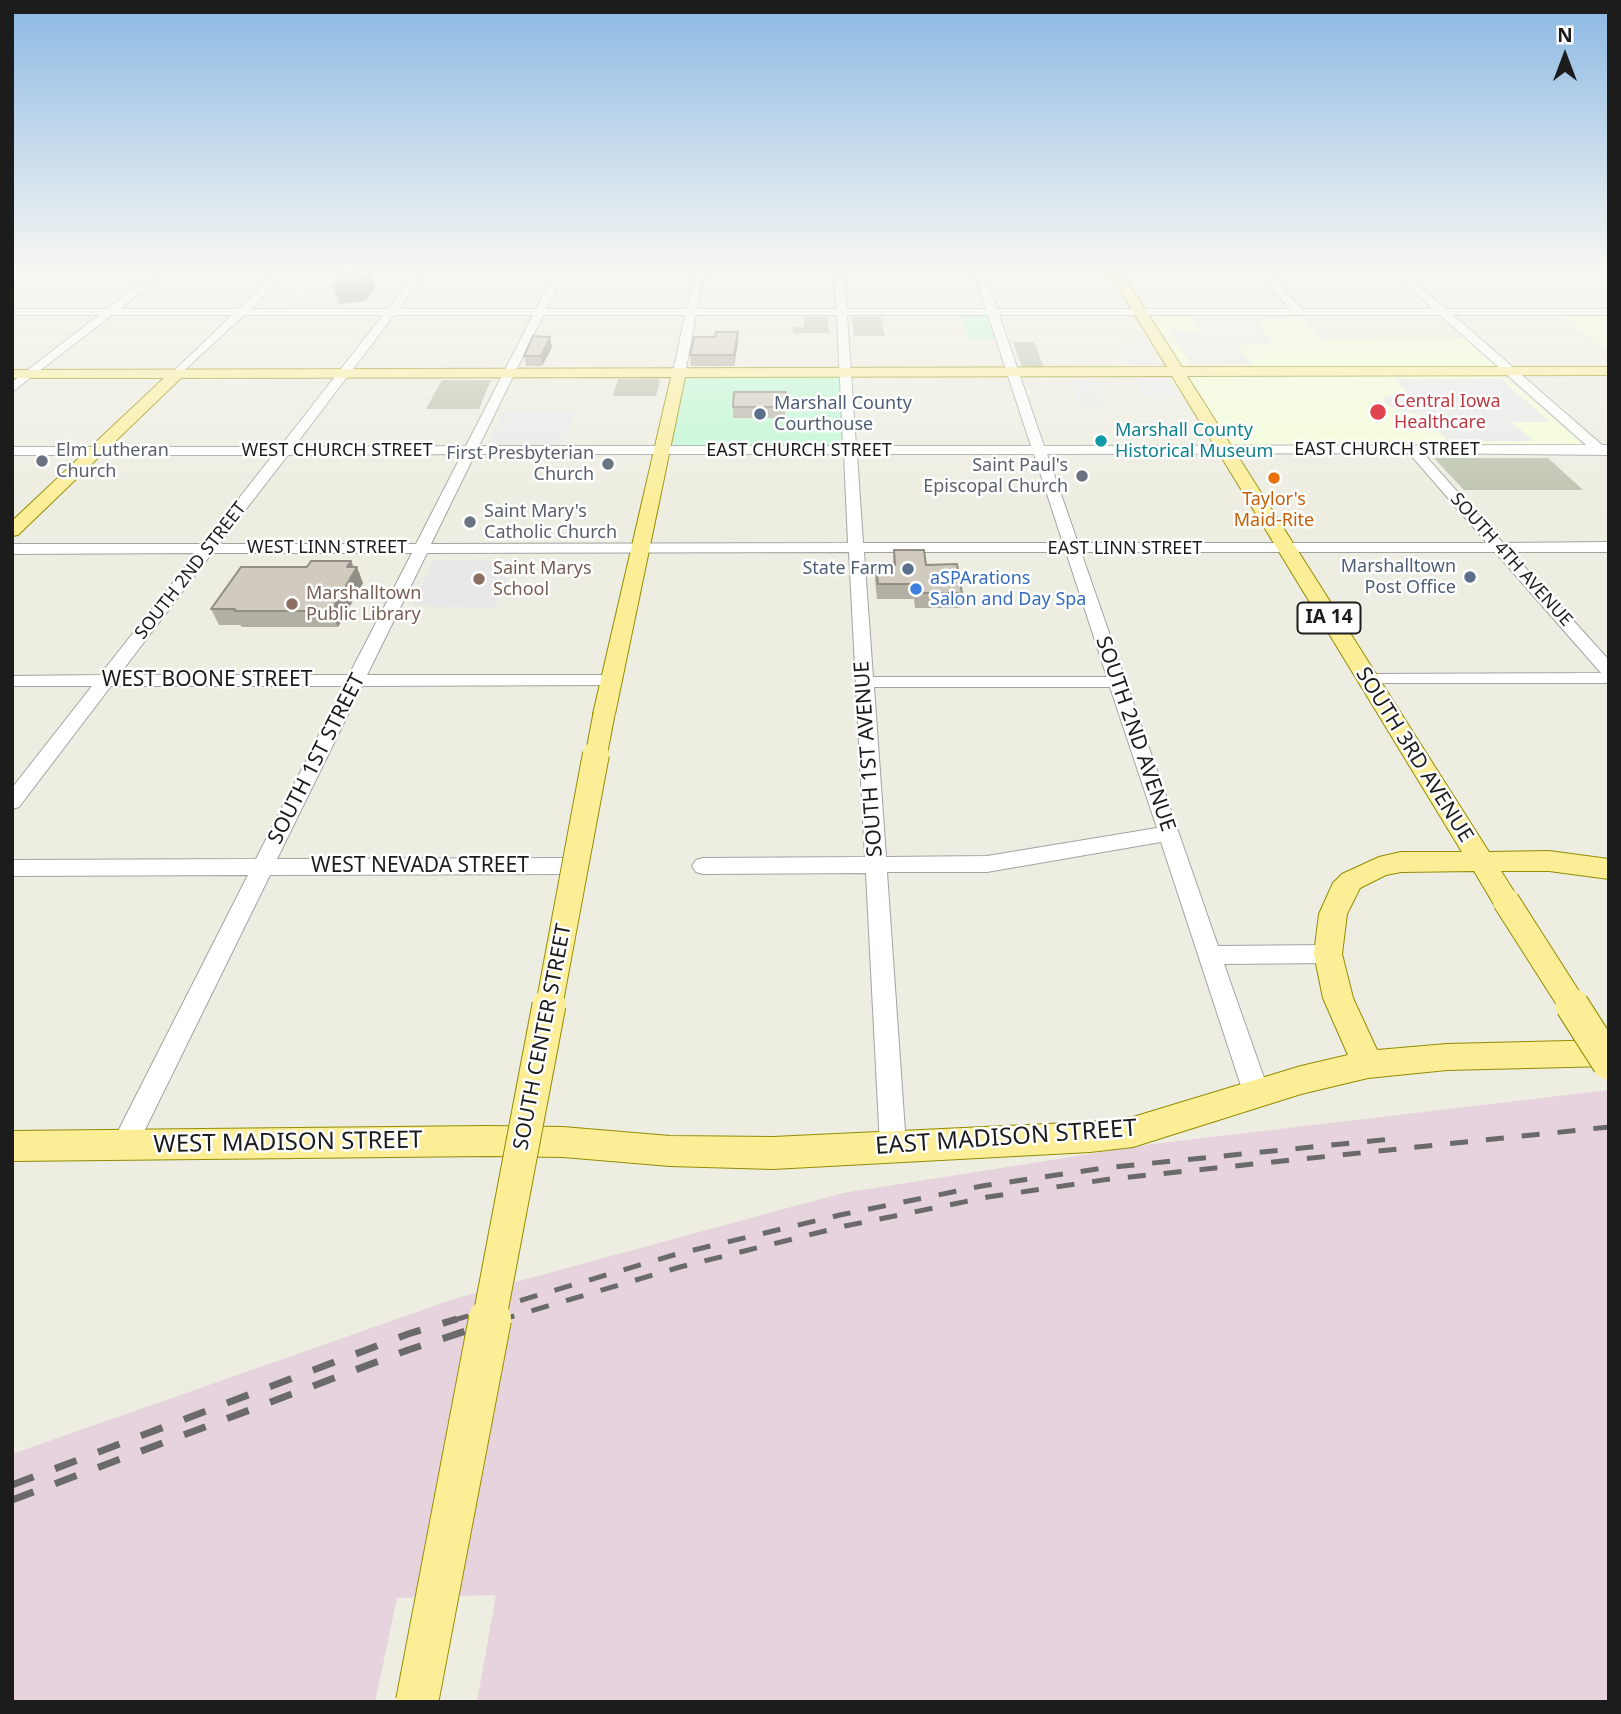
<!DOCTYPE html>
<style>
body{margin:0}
#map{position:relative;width:1621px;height:1714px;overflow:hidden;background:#edede1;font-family:"Noto Sans",sans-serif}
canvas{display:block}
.frame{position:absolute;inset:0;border:14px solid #1c1c1c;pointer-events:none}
.north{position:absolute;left:1530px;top:21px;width:70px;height:70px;-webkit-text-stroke:5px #fff;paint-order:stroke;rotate:0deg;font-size:19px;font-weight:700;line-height:28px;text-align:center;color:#1c1c1c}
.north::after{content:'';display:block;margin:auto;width:24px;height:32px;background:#1c1c1c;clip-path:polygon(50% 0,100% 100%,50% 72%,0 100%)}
</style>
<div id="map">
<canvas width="1621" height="1714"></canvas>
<div class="frame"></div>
<div class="north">N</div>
</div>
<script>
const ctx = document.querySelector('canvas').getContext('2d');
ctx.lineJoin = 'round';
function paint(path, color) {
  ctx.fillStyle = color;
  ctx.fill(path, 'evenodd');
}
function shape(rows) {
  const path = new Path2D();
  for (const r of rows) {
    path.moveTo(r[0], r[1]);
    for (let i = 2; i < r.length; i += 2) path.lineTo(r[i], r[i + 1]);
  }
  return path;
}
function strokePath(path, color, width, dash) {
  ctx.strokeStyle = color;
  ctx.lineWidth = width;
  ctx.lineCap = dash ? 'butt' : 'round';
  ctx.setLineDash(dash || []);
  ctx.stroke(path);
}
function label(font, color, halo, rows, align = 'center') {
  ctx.font = font + ' "Noto Sans",sans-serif';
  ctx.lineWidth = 5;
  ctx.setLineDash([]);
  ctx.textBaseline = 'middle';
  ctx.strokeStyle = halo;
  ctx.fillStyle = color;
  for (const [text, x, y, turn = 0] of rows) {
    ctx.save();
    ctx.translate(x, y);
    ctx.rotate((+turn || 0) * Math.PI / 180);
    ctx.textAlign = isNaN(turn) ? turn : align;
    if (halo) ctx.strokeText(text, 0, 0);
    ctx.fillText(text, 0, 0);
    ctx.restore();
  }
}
paint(shape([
 [1609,1090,1609,1702,477,1702,496,1595,397,1598,375,1702,12,1702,12,1454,457,1298,843,1193,1153,1144]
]), '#e6d3dd');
paint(shape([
 [1553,312,1609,312,1609,351],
 [1298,314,1320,339,1466,338,1498,366,1506,378,1584,445,1233,448,1151,315]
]), '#f4ffd8');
paint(shape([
 [804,317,828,317,829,333,793,333,793,327,804,327],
 [852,317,881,317,885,336,854,336],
 [1013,342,1034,342,1044,367,1022,367],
 [618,379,658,379,660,382,656,396,613,396],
 [442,380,491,380,479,409,426,409],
 [1434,458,1548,458,1583,490,1464,490]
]), '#bbc2ad');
paint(shape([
 [961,315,987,315,995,339,969,340],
 [679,373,845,373,850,451,662,451]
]), '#bcf9d3');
paint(shape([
 [308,286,355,286,336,298,343,301,337,308,287,308],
 [1287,316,1290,319,1254,320,1274,344,1237,345,1252,364,1192,365,1169,331,1200,331,1191,317],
 [1118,342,1145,342,1159,367,1127,367],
 [1395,379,1501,379,1550,422,1512,422,1533,441,1449,442,1425,417,1395,409,1384,403,1385,397,1408,393],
 [1069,380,1094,380,1106,407,1080,407],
 [1136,380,1168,380,1178,398,1145,398],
 [504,412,576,412,563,444,487,444],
 [434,560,515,560,495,608,412,606]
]), '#e8e8e8');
const minor = shape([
 [21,269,33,269,12,282,12,275,21,269],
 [159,269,170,269,120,309,239,309,280,269,291,269,251,309,388,309,419,269,429,269,399,309,536,309,556,269,566,269,546,309,687,309,695,269,705,269,697,309,836,309,834,269,844,269,847,309,986,309,973,269,983,269,997,309,1290,309,1254,269,1264,269,1302,309,1433,309,1389,269,1400,269,1446,309,1609,309,1609,315,1453,315,1602,445,1609,445,1607,455,1423,453,1503,543,1609,542,1609,552,1511,552,1609,660,1609,683,1361,683,1358,679,1367,674,1601,673,1495,552,1081,552,1218,946,1328,945,1336,948,1339,954,1336,960,1328,963,1224,964,1270,1095,1266,1103,1257,1106,1248,1103,1244,1095,1161,842,987,872,887,872,906,1146,902,1155,893,1158,884,1155,880,1146,866,873,703,874,696,872,692,866,696,860,703,858,865,857,849,552,427,553,367,675,612,675,621,680,612,685,362,686,277,859,575,858,582,860,586,866,582,872,575,874,270,875,133,1154,124,1157,115,1154,111,1145,248,875,12,876,12,860,256,859,344,686,111,686,19,807,12,809,12,788,92,686,12,686,12,676,100,675,196,553,12,554,12,544,203,544,273,455,12,455,12,447,280,447,383,315,244,315,177,377,171,374,173,372,232,315,112,315,12,392,12,382,99,315,12,315,12,309,107,309,159,269],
 [394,315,533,315,466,446,294,447,394,315],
 [543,315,685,315,673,373,679,376,685,373,696,315,837,315,843,446,479,446,543,315],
 [847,315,988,315,1031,446,856,446,847,315],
 [999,315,1440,315,1586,445,1044,446,999,315],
 [1409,453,1487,543,1078,543,1047,454,1409,453],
 [462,454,416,544,219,544,288,455,462,454],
 [475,454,844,454,848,543,431,544,475,454],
 [857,454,1034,454,1063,543,863,543,857,454],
 [864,552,1066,552,1107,677,873,677,864,552],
 [212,553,412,553,349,675,119,675,212,553],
 [874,687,1110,687,1157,828,987,856,886,857,874,687]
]);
const major = shape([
 [1107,269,1119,269,1182,367,1609,367,1609,375,1187,376,1489,852,1549,851,1609,859,1609,879,1549,871,1501,871,1520,901,1516,908,1506,911,1496,908,1474,871,1401,872,1386,875,1360,888,1347,914,1342,954,1353,998,1377,1050,1447,1044,1609,1040,1609,1066,1447,1070,1368,1078,1301,1094,1133,1147,1090,1152,773,1169,670,1166,563,1157,487,1156,12,1161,12,1131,487,1126,563,1127,670,1136,773,1137,1090,1122,1133,1117,1301,1066,1348,1055,1323,998,1314,954,1319,914,1333,883,1342,874,1379,857,1401,852,1462,852,1172,376,685,377,615,714,612,719,604,721,596,719,593,714,671,377,181,378,18,535,12,536,12,521,164,378,12,378,12,370,1167,367,1107,269]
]);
strokePath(minor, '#a3a3a3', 2);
strokePath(major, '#938d00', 2);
paint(minor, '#fff');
paint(major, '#fcee97');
strokePath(shape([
 [451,1321,677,1254,840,1215,982,1186,1104,1168,1401,1138],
 [497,1321,680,1267,845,1226,988,1197,1110,1179,1609,1127]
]), '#6a6a6a', 5, [18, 18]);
strokePath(shape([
 [12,1485,408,1334,457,1319],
 [12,1500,408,1350,502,1319]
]), '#6a6a6a', 7, [23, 23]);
const majorBridgeFar3 = shape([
 [596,756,604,714]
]);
const majorBridgeFar2 = shape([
 [1506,901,1573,1006],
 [549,1006,596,754]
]);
const majorBridgeFar1 = shape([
 [1572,1005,1609,1063],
 [489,1321,549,1005]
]);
const majorBridge = shape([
 [417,1702,490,1319]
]);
strokePath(majorBridgeFar3, '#938d00', 23, []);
strokePath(majorBridgeFar2, '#938d00', 28, []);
strokePath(majorBridgeFar1, '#938d00', 35, []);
strokePath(majorBridge, '#938d00', 44, []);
strokePath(majorBridgeFar3, '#fcee97', 21);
strokePath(majorBridgeFar2, '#fcee97', 26);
strokePath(majorBridgeFar1, '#fcee97', 33);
strokePath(majorBridge, '#fcee97', 42);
paint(shape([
 [738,342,734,366,691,366,690,355],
 [552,347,542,366,526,366,524,356],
 [786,392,785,418,733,418,733,407],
 [894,550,926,565,962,593,960,608,915,608,914,599,877,599,875,580,876,565,893,565],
 [351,561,363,583,338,627,242,627,240,625,219,625,211,609]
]), '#b3afa3');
paint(shape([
 [371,269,376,288,365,301,339,304,333,285],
 [738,332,738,342,734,366,734,355],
 [550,337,552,347,542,366,541,356],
 [351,561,354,571,357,567,363,583,338,627,331,611,347,567]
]), '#928e85');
const building = shape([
 [348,269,371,269,359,282,333,285,348,269],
 [716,332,738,332,734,355,690,355,694,337,715,337,716,332],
 [533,336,550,337,541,356,524,356,533,336],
 [734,392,786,392,785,407,733,407,734,392],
 [894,550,924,550,926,565,957,564,962,593,917,593,916,584,878,584,876,565,895,565,894,550],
 [311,561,351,561,347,567,357,567,331,611,234,611,235,609,211,609,241,567,307,567,311,561]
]);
paint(building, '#d0cbbe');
strokePath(building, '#928e85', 2);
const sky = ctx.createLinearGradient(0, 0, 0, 509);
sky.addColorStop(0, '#8bb8e3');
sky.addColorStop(0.53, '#f7f7f2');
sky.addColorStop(1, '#f7f7f200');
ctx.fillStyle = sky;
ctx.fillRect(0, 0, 1621, 509);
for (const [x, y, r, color] of [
 [1378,412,9,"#e0444e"],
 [760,414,7,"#5c6f8a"],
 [1101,441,7,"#0f9aa8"],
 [42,461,7,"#6b7280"],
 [608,464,7,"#6b7280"],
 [1082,476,7,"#6b7280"],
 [1274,478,7,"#e8710a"],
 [470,522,7,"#6b7280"],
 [908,569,7,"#5c6f8a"],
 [1470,577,7,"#5c6f8a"],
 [479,579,7,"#8d6e63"],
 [916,589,7,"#3f7fe0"],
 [292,604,7,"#8d6e63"]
]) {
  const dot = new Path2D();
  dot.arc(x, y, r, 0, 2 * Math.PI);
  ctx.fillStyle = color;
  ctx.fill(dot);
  strokePath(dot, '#fff', 2.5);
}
label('18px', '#be3a42', '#fff', [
 ["Central Iowa",1394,402],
 ["Healthcare",1394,423]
], 'left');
label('18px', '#4e5e75', '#fff', [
 ["Marshall County",774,404,"left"],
 ["Courthouse",774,425,"left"],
 ["Marshalltown",1456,567],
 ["Post Office",1456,588],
 ["State Farm",894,569]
], 'right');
label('18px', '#0d838f', '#fff', [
 ["Marshall County",1115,431],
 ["Historical Museum",1115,452]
], 'left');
label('18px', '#1c1c1c', '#fff', [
 ["EAST CHURCH STREET",1387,450],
 ["WEST CHURCH STREET",337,451],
 ["EAST CHURCH STREET",799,451],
 ["WEST LINN STREET",327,548],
 ["EAST LINN STREET",1125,549],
 ["SOUTH 4TH AVENUE",1511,560,48],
 ["SOUTH 2ND STREET",191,571,-52]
]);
label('18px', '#5b616d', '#fff', [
 ["Elm Lutheran",56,451],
 ["Church",56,472],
 ["First Presbyterian",594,454,"right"],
 ["Church",594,475,"right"],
 ["Saint Paul's",1068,466,"right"],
 ["Episcopal Church",1068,487,"right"],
 ["Saint Mary's",484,512],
 ["Catholic Church",484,533]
], 'left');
label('18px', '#c56008', '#fff', [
 ["Taylor's",1274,500],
 ["Maid-Rite",1274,521]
]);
label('18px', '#785e54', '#fff', [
 ["Saint Marys",493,569],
 ["School",493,590],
 ["Marshalltown",306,594],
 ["Public Library",306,615]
], 'left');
label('18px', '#366cbe', '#fff', [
 ["aSPArations",930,579],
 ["Salon and Day Spa",930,600]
], 'left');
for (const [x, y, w] of [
 [1329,618,63]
]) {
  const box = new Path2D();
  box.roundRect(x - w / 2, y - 15.5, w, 31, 5);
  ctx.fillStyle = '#fff';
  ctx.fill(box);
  strokePath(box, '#1c1c1c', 2);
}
label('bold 19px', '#1c1c1c', null, [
 ["IA 14",1329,618]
]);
label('21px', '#1c1c1c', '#fff', [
 ["WEST BOONE STREET",207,680],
 ["SOUTH 2ND AVENUE",1135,734,71],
 ["SOUTH 3RD AVENUE",1414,755,58],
 ["SOUTH 1ST STREET",317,759,-63],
 ["SOUTH 1ST AVENUE",869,759,-94],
 ["WEST NEVADA STREET",420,866],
 ["SOUTH CENTER STREET",543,1037,-79]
]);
label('24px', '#1c1c1c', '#fff', [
 ["EAST MADISON STREET",1006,1138,-4],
 ["WEST MADISON STREET",288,1143,-1]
]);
</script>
